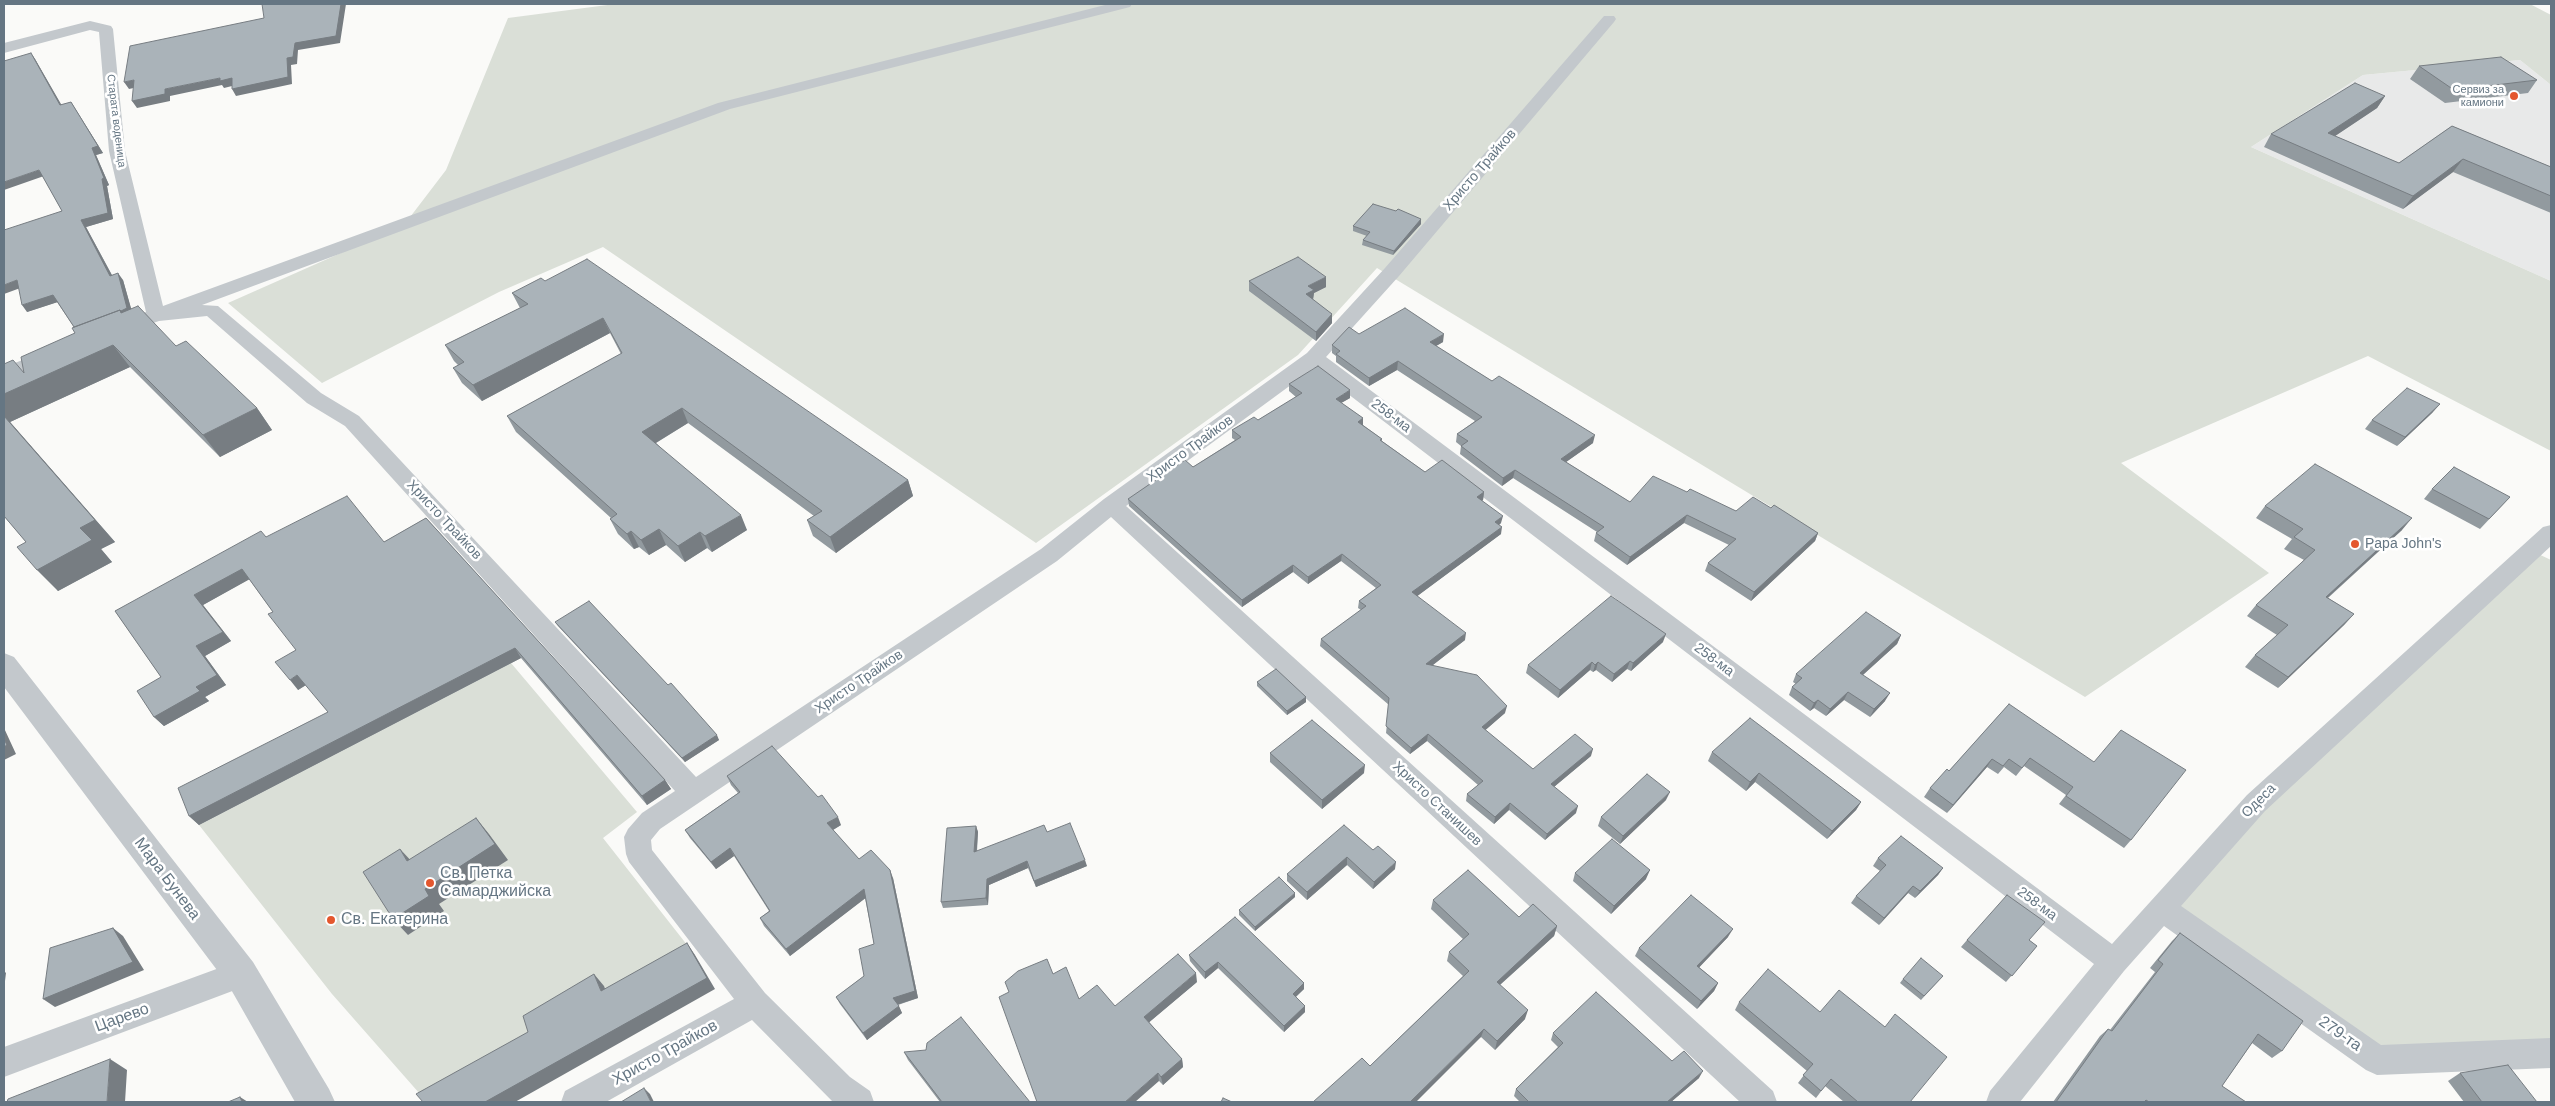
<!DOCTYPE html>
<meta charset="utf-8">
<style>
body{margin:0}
#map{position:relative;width:2555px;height:1106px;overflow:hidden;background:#fafaf8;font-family:Helvetica,sans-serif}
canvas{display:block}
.frame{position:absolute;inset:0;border:5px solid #657683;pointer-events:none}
</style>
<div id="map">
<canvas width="2555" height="1106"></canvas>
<div class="frame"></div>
</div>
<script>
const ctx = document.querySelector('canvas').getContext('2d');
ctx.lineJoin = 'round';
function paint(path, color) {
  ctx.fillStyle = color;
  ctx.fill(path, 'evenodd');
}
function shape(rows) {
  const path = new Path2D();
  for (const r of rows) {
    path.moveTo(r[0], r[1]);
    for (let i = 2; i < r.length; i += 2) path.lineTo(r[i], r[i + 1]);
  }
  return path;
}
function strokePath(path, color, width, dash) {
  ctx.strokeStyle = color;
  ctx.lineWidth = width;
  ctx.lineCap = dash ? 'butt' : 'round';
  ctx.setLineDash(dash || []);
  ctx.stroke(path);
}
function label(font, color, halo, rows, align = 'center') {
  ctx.font = font + ' Helvetica,sans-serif';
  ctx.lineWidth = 5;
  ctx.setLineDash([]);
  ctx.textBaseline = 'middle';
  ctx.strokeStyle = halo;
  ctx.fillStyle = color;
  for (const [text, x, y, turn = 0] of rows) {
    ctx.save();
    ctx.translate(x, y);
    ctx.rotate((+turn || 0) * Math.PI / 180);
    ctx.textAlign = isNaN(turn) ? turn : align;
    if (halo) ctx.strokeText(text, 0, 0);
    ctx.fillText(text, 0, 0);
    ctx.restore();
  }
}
paint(shape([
 [2520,60,2551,85,2551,281,2251,147,2363,75]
]), '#e8e9e9');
paint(shape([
 [615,4,2530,4,2551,15,2551,85,2520,60,2363,75,2251,147,2551,281,2551,451,2368,356,2121,463,2269,573,2085,697,1377,268,1298,355,1036,543,603,247,499,292,322,383,228,303,404,225,446,170,508,18],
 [2532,551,2551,560,2551,1053,2377,1060,2161,908],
 [511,663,637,812,603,838,695,955,611,1002,603,986,539,1043,427,1102,332,994,199,825]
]), '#dadfd7');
paint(shape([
 [1109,4,1132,4,1130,7,730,109,202,305,218,306,321,393,359,416,696,777,1041,549,1104,499,1307,353,1385,268,1604,16,1614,16,1616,19,1614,22,1399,276,1326,357,2112,944,2247,795,2543,527,2551,525,2551,546,2265,811,2181,906,2381,1045,2551,1038,2551,1068,2377,1075,2366,1070,2164,926,2124,971,2020,1102,1986,1102,1990,1091,2094,964,1314,368,1126,506,1773,1091,1777,1102,1740,1102,1111,517,1057,561,660,829,651,840,652,850,765,993,850,1077,870,1091,874,1102,833,1102,752,1020,606,1102,561,1102,565,1091,734,999,629,862,626,854,624,837,628,829,642,813,675,791,345,426,307,403,207,316,159,321,121,334,114,332,111,328,114,324,146,312,109,151,99,32,90,30,4,53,4,43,90,21,111,26,113,29,125,151,163,306,718,103,1109,4],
 [52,349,59,351,62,355,59,359,4,380,4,367,52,349],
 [241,960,251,964,255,974,251,984,4,1077,4,1047,241,960]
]), '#c3c8cc');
paint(shape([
 [4,653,14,657,253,962,329,1089,335,1102,295,1102,229,986,4,687,4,653]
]), '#c3c8cc');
paint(shape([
 [31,53,35,59,61,105,71,102,103,153,96,155,109,185,107,186,113,219,86,227,112,275,123,280,131,309,176,346,257,408,272,430,220,457,130,367,10,422,115,542,101,549,112,562,58,591,26,542,4,516,4,364,24,373,75,333,74,327,57,302,27,312,62,211,43,177],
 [2419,66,2537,80,2528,93,2445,103,2410,79],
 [2385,96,2377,108,2335,136,2399,163,2452,126,2551,167,2551,213,2453,172,2403,209,2264,147,2271,134],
 [1421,219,1421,224,1393,255,1362,245,1363,240,1367,236,1353,231,1353,226],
 [545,281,908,480,913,496,836,553,813,536,807,520,814,516,688,423,656,443,747,530,712,552,707,548,685,562,666,545,649,555,639,547,634,549,618,534,610,519,611,518,516,432,507,416,621,354,610,333,482,401,462,383,453,368,458,365,454,361,445,345,520,308,512,293],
 [1249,281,1326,287,1314,293,1313,300,1332,314,1332,323,1316,341,1249,291],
 [1359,334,1443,342,1436,346,1492,381,1593,443,1566,462,1630,502,1687,492,1736,511,1771,508,1818,533,1815,541,1751,601,1705,571,1708,563,1729,545,1684,523,1627,565,1594,541,1596,533,1597,532,1513,478,1502,486,1460,454,1461,446,1456,442,1457,434,1475,421,1397,370,1369,386,1336,362,1336,356,1332,353,1332,345],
 [1289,384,1350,398,1341,403,1363,418,1363,425,1382,439,1382,441,1425,472,1484,492,1483,500,1482,501,1501,523,1499,525,1501,534,1417,596,1465,640,1433,665,1505,713,1485,730,1533,769,1591,756,1554,787,1576,813,1545,840,1509,810,1494,824,1466,801,1467,794,1478,785,1427,741,1410,754,1386,733,1389,705,1320,646,1321,639,1361,610,1358,608,1359,601,1376,588,1341,561,1308,584,1293,572,1242,607,1129,506,1128,499,1193,467,1235,440,1232,438,1232,430,1258,420,1296,397,1289,391],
 [2440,404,2432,413,2397,446,2365,429,2372,420],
 [2432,489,2510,497,2480,529,2424,499],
 [2265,506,2402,530,2328,598,2354,614,2344,625,2278,688,2245,667,2255,655,2277,635,2247,616,2256,605,2304,560,2284,549,2292,539,2256,518],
 [426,518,665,780,671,789,647,805,521,658,199,825,189,816,328,712,306,685,298,690,296,650,273,612,249,579,203,605,231,641,205,656,226,685,205,697,209,701,164,726,154,717,161,677,115,611,266,537,384,542],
 [555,622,668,685,719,740,685,762,558,626],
 [1901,635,1897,644,1863,675,1885,701,1870,717,1844,700,1826,716,1814,708,1810,711,1789,695,1792,687,1796,684,1793,682,1796,674],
 [1663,642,1631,671,1627,669,1612,682,1596,670,1593,672,1590,670,1558,698,1526,673,1528,665],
 [1257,682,1306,697,1306,702,1287,715,1257,686],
 [2009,704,2131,840,2124,848,2059,804,2066,795,2024,766,2016,776,2004,767,1998,774,1987,767,1947,813,1924,797,1930,788,1949,771],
 [1712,752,1861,802,1856,810,1827,839,1755,782,1746,791,1708,761],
 [1270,753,1364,773,1322,809,1270,762],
 [727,776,841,825,833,830,859,859,893,878,918,998,898,1005,902,1013,867,1040,840,1004,836,997,864,976,874,944,865,898,790,956,764,926,760,918,769,911,734,856,716,869,690,838,685,830,738,793,731,785],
 [1666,800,1620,844,1598,826,1601,817],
 [976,826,978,832,977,852,1047,832,1087,866,1036,887,1028,868,989,885,988,905,943,908,941,902],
 [1373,850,1395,869,1373,889,1347,865,1307,900,1287,881,1287,874],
 [1878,858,1943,868,1938,875,1915,898,1908,893,1879,925,1851,903,1856,896,1880,871,1873,866],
 [1575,873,1646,879,1611,914,1573,881],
 [1295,897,1255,931,1239,915,1239,910],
 [1433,900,1519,917,1557,926,1554,936,1500,985,1525,1019,1495,1050,1481,1037,1370,1066,1463,976,1447,961,1449,952,1463,939,1431,909],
 [2180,933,2282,1051,2272,1058,2252,1043,2222,1086,2246,1102,2053,1102,2100,1036,2108,1029,2110,1030,2155,972,2150,968,2172,941],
 [1728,937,1699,967,1718,983,1714,991,1697,1009,1635,956,1639,948],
 [1967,940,2029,940,2037,946,2006,982,1961,947],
 [1189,955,1304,983,1304,989,1296,997,1305,1012,1284,1032,1218,968,1205,979,1190,961],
 [1053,974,1079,999,1115,1006,1197,982,1149,1022,1182,1059,1183,1067,1163,1085],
 [1943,976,1921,1000,1900,983,1903,979],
 [1739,1002,1910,1102,1844,1102,1825,1086,1816,1098,1798,1083,1807,1071,1735,1010],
 [1553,1033,1672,1061,1699,1078,1671,1102,1520,1102,1514,1096,1516,1089,1558,1047,1551,1040],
 [904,1052,1030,1102,940,1102,908,1060],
 [2460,1073,2537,1102,2464,1102,2448,1081]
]), '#929a9f');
paint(shape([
 [341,4,346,4,340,43,298,50,297,64,291,65,292,84,236,96,232,89,287,58,295,43],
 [31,53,35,59,65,111,60,105],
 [220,78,232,78,236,85,224,88,222,85,170,96,170,101,137,108,132,101,165,89],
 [134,80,138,87,129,89,124,82],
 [2385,96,2377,108,2320,146,2328,133],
 [71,102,103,153,96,155,109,185,107,186,113,219,86,227,116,283,110,276,81,220],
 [2463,159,2453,172,2403,209,2413,196],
 [39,170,44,176,4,190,4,182],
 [1421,219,1421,224,1393,255,1394,251],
 [118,273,123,280,133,315,80,335],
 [1326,277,1326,287,1314,293,1313,299,1306,304,1306,294,1308,286],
 [17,280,23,287,4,294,4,285],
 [53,295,58,302,27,312,22,305],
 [1332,314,1332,323,1316,341,1316,332],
 [603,318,610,333,482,401,473,385],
 [1444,334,1443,342,1429,350,1430,342],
 [113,345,130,367,10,422,115,542,101,549,112,562,58,591,37,570,80,528,4,416,4,394],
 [1398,361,1397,370,1369,386,1369,378],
 [1350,390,1350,398,1336,406,1336,399],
 [2440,404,2432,413,2397,446,2405,437],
 [257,408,272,430,220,457,203,435],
 [682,408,688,423,649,447,642,432],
 [1363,418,1363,426,1358,422],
 [1595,435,1593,443,1559,467,1561,459],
 [1515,470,1513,478,1502,486,1503,478],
 [908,480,913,496,836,553,830,537],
 [1484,492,1483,500,1476,505,1477,497],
 [741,515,747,530,712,552,705,536],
 [1687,515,1684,523,1627,565,1630,557],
 [1503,516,1501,523,1494,529,1495,522],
 [2412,518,2402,530,2316,608,2326,597],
 [1502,527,1501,534,1412,600,1412,592],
 [659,529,666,545,649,555,641,540],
 [631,531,639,547,634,549,627,534],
 [700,532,707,548,685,562,678,546],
 [1818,533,1815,541,1751,601,1754,592],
 [1342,554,1341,561,1308,584,1308,577],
 [1293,565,1293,572,1242,607,1242,600],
 [242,569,250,579,203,605,231,641,205,656,226,685,205,697,209,701,164,726,154,717,196,687,196,646,194,595],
 [2354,614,2344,625,2278,688,2288,677],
 [1466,633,1465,640,1425,671,1426,664],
 [1666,634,1663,642,1631,671,1633,663],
 [1901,635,1897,644,1856,681,1860,673],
 [515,648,521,658,199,825,189,816],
 [1630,661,1627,669,1612,682,1614,674],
 [1592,662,1590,670,1558,698,1560,690],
 [1598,662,1596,670,1593,672,1595,665],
 [297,675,306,685,298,690,290,680],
 [1848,692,1844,700,1826,716,1830,709],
 [1890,693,1885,701,1870,717,1874,709],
 [1306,697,1306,702,1287,715,1287,711],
 [1818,700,1814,708,1810,711,1814,703],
 [1507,706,1505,713,1481,734,1482,727],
 [4,728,16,754,4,760],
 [1428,734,1427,741,1410,754,1411,748],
 [717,735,719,740,685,762,682,758],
 [1593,749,1591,756,1549,791,1551,784],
 [1992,759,1987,767,1947,813,1953,805],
 [1365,765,1364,773,1322,809,1322,800],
 [1759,773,1755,782,1746,791,1750,782],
 [665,780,671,789,647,805,642,796],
 [1670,792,1666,800,1620,844,1623,836],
 [1861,802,1856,810,1827,839,1832,831],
 [1510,803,1509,810,1494,824,1495,817],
 [1578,806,1576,813,1545,840,1547,834],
 [838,817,841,825,831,831,827,823],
 [476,818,489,834,508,860,439,904,444,911,408,935,393,919,425,889],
 [976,826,978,832,976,859,974,852],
 [730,848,734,856,716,869,711,862],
 [400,849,415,865,407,861],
 [1347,857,1347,865,1307,900,1307,892],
 [1085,860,1087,866,1036,887,1034,881],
 [1027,861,1028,868,989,885,988,905,986,898,987,879],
 [1396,862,1395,869,1373,889,1374,882],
 [1943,868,1938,875,1915,898,1920,891],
 [890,870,893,878,918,998,896,1005,893,998],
 [1650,870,1646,879,1611,914,1614,906],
 [1913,886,1908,893,1879,925,1884,918],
 [864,889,867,897,790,956,786,949],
 [1295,893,1295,897,1255,931,1255,927],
 [1557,926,1554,936,1494,990,1497,982],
 [113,928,123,936,144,970,55,1007,43,999],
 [1733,929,1728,937,1693,974,1697,966],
 [687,943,695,955,715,989,515,1102,485,1102],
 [1218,962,1218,968,1205,979,1205,972],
 [4,971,6,973,4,989],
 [1196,973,1197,982,1146,1025,1144,1017],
 [594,974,604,986,610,1002,601,991],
 [1304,983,1304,989,1292,1000,1293,994],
 [1718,983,1714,991,1697,1009,1701,1001],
 [899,1006,902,1013,867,1040,863,1033],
 [1305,1006,1305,1012,1284,1032,1284,1026],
 [1528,1010,1525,1019,1495,1050,1497,1041],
 [1484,1029,1481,1037,1416,1102,1410,1102],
 [110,1059,127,1070,125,1102,107,1102],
 [1182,1059,1183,1067,1163,1085,1161,1077],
 [1703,1071,1699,1078,1671,1102,1667,1102],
 [1158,1073,1159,1081,1135,1102,1125,1102],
 [644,1088,650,1094,654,1102,651,1102],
 [240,1097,248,1102,242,1102]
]), '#777d82');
const building = shape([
 [262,4,341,4,336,36,295,43,293,57,287,58,288,77,232,89,232,78,220,81,220,78,165,89,165,94,132,101,134,80,124,82,130,46,264,18,262,4],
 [31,53,60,105,71,102,98,146,92,148,104,178,102,179,108,213,81,220,110,276,118,273,127,308,121,311,120,310,74,327,53,295,22,305,17,280,4,285,4,230,62,211,39,170,4,182,4,61,31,53],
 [2501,57,2537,80,2454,90,2419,66,2501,57],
 [2355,83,2385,96,2328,133,2399,163,2452,126,2551,167,2551,196,2463,159,2413,196,2271,134,2355,83],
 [1373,204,1396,211,1398,209,1421,219,1394,251,1363,240,1370,232,1353,226,1373,204],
 [1298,257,1326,277,1308,286,1314,290,1306,294,1332,314,1316,332,1249,281,1298,257],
 [587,259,908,480,830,537,807,520,822,511,682,408,642,432,741,515,705,536,700,532,678,546,659,529,641,540,631,531,627,534,610,519,617,514,507,416,622,353,603,318,473,385,453,368,464,362,445,345,528,304,512,293,541,278,545,281,587,259],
 [138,306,176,346,186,341,257,408,203,435,113,345,4,394,4,364,13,360,24,373,21,357,75,333,72,328,120,310,121,313,138,306],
 [1405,308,1444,334,1430,342,1492,381,1499,376,1595,435,1561,459,1630,502,1653,476,1687,492,1690,489,1736,511,1753,497,1771,508,1774,505,1818,533,1754,592,1708,563,1736,539,1687,515,1630,557,1596,533,1604,527,1515,470,1503,478,1461,446,1468,441,1457,434,1482,417,1398,361,1369,378,1336,354,1340,351,1332,345,1349,327,1359,334,1405,308],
 [1318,366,1350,390,1336,399,1363,418,1358,422,1382,439,1380,440,1425,472,1442,460,1484,492,1477,497,1503,516,1495,522,1502,527,1412,592,1466,633,1426,664,1477,675,1507,706,1482,727,1533,769,1575,734,1593,749,1551,784,1578,806,1547,834,1510,803,1495,817,1467,794,1483,781,1428,734,1411,748,1386,726,1389,698,1321,639,1366,606,1359,601,1381,585,1342,554,1308,577,1293,565,1242,600,1128,499,1185,460,1193,467,1241,437,1232,430,1254,417,1258,420,1302,393,1289,384,1318,366],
 [2407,388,2440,404,2405,437,2372,420,2407,388],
 [4,416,95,520,80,528,92,540,37,570,17,547,26,542,4,516,4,416],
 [2315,464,2412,518,2326,597,2354,614,2288,677,2255,655,2288,625,2256,605,2315,550,2294,537,2303,529,2265,506,2315,464],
 [2454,467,2510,497,2489,519,2432,489,2454,467],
 [347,496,384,542,426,518,665,780,642,796,515,648,189,816,178,788,328,712,297,675,290,680,275,662,296,650,268,614,273,612,242,569,194,595,223,632,196,646,217,675,196,687,200,691,154,717,137,691,161,677,115,611,261,531,266,537,347,496],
 [1611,596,1666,634,1633,663,1630,661,1614,674,1598,662,1595,665,1592,662,1560,690,1528,665,1611,596],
 [589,601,668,685,671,683,717,735,682,758,555,622,589,601],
 [1866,612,1901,635,1860,673,1890,693,1874,709,1848,692,1830,709,1818,700,1814,703,1792,687,1802,678,1796,674,1866,612],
 [1276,669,1306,697,1287,711,1257,682,1276,669],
 [2009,704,2094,762,2121,730,2186,770,2131,840,2066,796,2073,787,2030,758,2022,768,2009,759,2003,766,1992,759,1953,805,1930,788,1947,769,1949,771,2009,704],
 [1750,718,1861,802,1832,831,1759,773,1750,782,1712,752,1750,718],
 [1312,720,1365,765,1322,800,1270,753,1312,720],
 [4,739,7,745,4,747,4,739],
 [772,746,818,797,822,795,838,817,827,823,859,859,871,850,890,870,915,991,893,998,899,1006,863,1033,836,997,864,976,859,949,874,944,864,889,786,949,760,918,770,911,730,848,711,862,685,830,740,792,727,776,772,746],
 [1647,774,1670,792,1623,836,1601,817,1647,774],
 [476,818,495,844,425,889,429,896,393,919,363,872,400,849,407,861,476,818],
 [1070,823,1085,860,1034,881,1027,861,987,879,986,898,941,902,947,828,976,826,974,852,1044,825,1047,832,1070,823],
 [1344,825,1373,850,1378,846,1396,862,1374,882,1347,857,1307,892,1287,874,1344,825],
 [1901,836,1943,868,1920,891,1913,886,1884,918,1856,896,1886,865,1878,858,1901,836],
 [1612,839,1650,870,1614,906,1575,873,1612,839],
 [1468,870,1519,917,1533,904,1557,926,1497,982,1528,1010,1497,1041,1484,1029,1410,1102,1313,1102,1362,1058,1370,1066,1469,971,1449,952,1469,934,1433,900,1468,870],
 [1279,877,1295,893,1255,927,1239,910,1279,877],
 [1691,895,1733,929,1697,966,1718,983,1701,1001,1639,948,1691,895],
 [2007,895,2045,922,2029,940,2037,946,2012,976,1967,940,2007,895],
 [1235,917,1304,983,1293,994,1305,1006,1284,1026,1218,962,1205,972,1189,955,1235,917],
 [113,928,133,962,43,999,50,948,113,928],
 [2180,933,2303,1021,2282,1051,2258,1034,2222,1086,2246,1102,2149,1102,2146,1100,2144,1102,2056,1102,2108,1029,2112,1031,2163,964,2158,960,2180,933],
 [687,943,707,978,485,1102,423,1102,416,1094,528,1032,523,1016,594,974,601,991,687,943],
 [1178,954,1196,973,1144,1017,1182,1059,1161,1077,1158,1073,1125,1102,1037,1102,999,997,1009,992,1005,982,1018,971,1047,959,1053,974,1066,967,1079,999,1097,985,1115,1006,1178,954],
 [1921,958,1943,976,1924,996,1903,979,1921,958],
 [1768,969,1820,1012,1839,990,1885,1027,1895,1014,1947,1057,1910,1102,1858,1102,1831,1079,1821,1091,1803,1075,1813,1064,1739,1002,1768,969],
 [1596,992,1672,1061,1684,1051,1703,1071,1667,1102,1529,1102,1516,1089,1563,1043,1553,1033,1596,992],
 [961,1017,1030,1102,942,1102,904,1052,926,1050,927,1043,961,1017],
 [110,1059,107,1102,7,1102,8,1099,110,1059],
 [2508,1065,2537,1102,2482,1102,2460,1073,2508,1065],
 [644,1088,651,1102,621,1102,644,1088],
 [240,1097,242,1102,228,1102,240,1097],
 [1223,1098,1232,1102,1221,1102,1223,1098]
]);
paint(building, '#aab3b9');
strokePath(building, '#777d82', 1);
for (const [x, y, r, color] of [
 [2514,96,5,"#e4572e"],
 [2355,544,5,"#e4572e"],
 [430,883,5,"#e4572e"],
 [331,920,5,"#e4572e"]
]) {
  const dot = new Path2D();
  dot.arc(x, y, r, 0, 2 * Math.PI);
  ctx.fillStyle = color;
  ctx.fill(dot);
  strokePath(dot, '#fff', 2);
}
label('11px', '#657683', '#fff', [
 ["Сервиз за",2504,90],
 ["камиони",2504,103]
], 'right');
label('11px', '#657683', '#fff', [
 ["Старата воденица",116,121,83]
]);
label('14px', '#657683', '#fff', [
 ["Христо Трайков",1480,170,-49],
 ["258-ма",1391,416,37],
 ["Христо Трайков",1190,449,-36],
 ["Христо Трайков",444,520,47],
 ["258-ма",1714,660,37],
 ["Христо Трайков",859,682,-34],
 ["Одеса",2259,801,-45],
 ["Христо Станишев",1437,804,43],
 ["258-ма",2037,904,37]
]);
label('14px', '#657683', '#fff', [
 ["Papa John's",2365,544]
], 'left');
label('16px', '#657683', '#fff', [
 ["Св. Петка",440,874],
 ["Самарджийска",440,892],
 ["Св. Екатерина",341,920]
], 'left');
label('16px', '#657683', '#fff', [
 ["Мара Бунева",167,879,53],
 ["Царево",122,1018,-20],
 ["279-та",2340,1034,35],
 ["Христо Трайков",665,1053,-29]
]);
</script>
